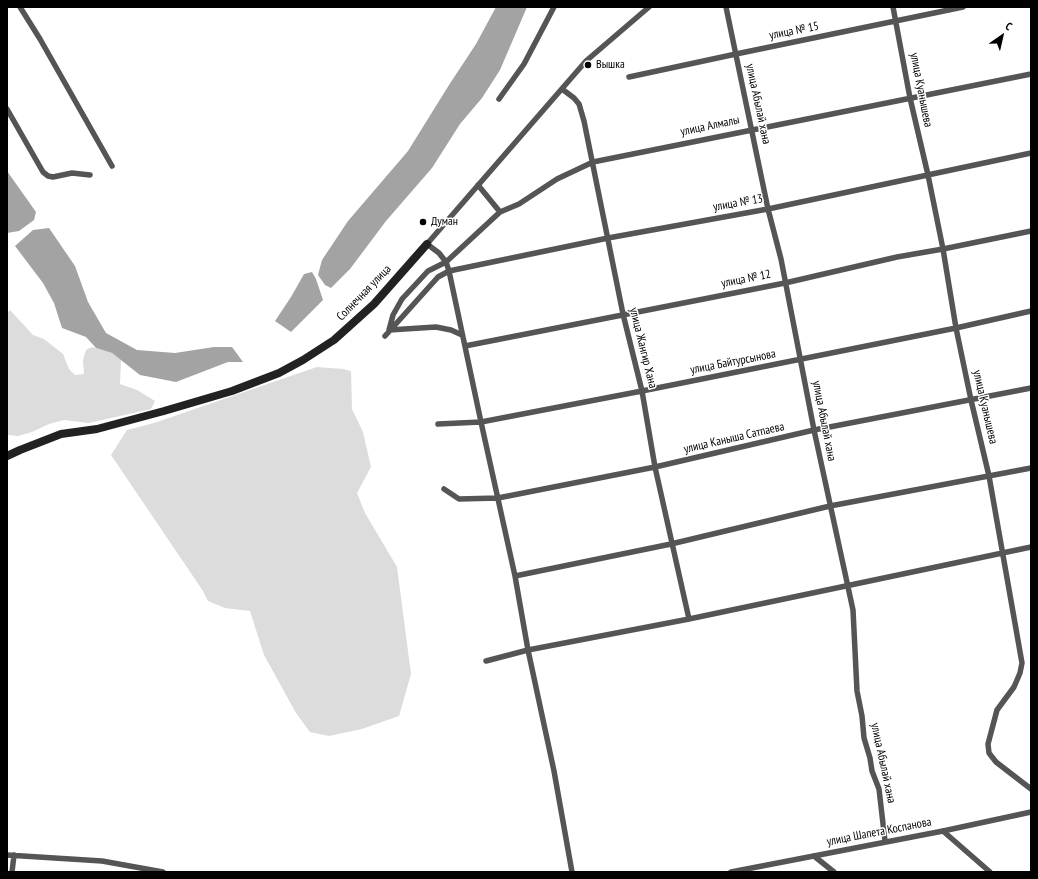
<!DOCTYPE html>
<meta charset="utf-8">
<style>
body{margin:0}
#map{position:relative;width:1038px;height:879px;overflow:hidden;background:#fff;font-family:"PT Sans Narrow",sans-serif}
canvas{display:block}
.frame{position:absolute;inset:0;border:8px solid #000;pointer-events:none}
.north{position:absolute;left:982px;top:16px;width:40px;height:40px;-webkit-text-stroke:3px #fff;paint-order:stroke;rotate:34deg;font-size:11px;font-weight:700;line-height:16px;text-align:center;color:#000}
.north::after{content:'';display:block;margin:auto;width:14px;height:18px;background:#000;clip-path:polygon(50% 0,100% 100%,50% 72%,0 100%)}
</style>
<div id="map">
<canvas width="1038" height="879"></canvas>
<div class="frame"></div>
<div class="north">С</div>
</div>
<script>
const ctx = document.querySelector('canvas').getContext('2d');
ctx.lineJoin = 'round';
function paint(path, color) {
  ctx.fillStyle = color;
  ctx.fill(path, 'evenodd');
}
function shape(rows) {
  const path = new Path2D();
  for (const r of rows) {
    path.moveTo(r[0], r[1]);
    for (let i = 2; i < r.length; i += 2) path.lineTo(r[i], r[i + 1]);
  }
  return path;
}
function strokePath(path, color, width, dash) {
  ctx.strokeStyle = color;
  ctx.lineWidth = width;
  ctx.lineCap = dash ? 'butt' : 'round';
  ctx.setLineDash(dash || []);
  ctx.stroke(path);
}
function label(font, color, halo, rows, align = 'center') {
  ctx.font = font + ' "PT Sans Narrow",sans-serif';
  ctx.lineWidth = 3;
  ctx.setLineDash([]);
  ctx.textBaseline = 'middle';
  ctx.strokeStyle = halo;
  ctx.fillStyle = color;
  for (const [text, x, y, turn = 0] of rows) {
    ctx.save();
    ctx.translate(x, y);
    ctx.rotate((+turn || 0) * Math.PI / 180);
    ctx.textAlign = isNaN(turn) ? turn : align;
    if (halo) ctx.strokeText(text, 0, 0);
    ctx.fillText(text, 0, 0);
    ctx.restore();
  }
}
paint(shape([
 [10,310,33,335,44,339,63,354,69,369,75,375,84,374,83,360,86,350,92,347,112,353,121,360,120,384,137,390,155,401,151,409,89,423,64,420,49,424,32,432,18,436,7,435,7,313],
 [317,367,343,369,351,371,352,409,363,432,371,467,357,493,365,513,397,567,411,674,399,716,362,729,329,736,310,732,296,713,264,655,250,611,225,608,208,601,203,591,111,455,127,430,154,423]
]), '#dcdcdc');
paint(shape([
 [496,7,527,7,500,70,482,98,460,124,432,168,386,221,350,269,331,288,325,285,318,275,322,260,348,221,408,151,449,85,476,44],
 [7,171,36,212,34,220,19,231,7,233],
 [49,228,75,266,88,302,106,333,137,350,175,353,214,347,232,347,243,362,228,362,176,382,140,375,112,353,96,348,86,337,62,328,54,303,43,283,15,246,33,230],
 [312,272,316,279,323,300,291,332,275,321,291,297,304,274]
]), '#a3a3a3');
strokePath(shape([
 [20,7,40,39,112,166],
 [726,7,768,209,781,259,814,430,853,610,857,691,862,716,864,738,870,758,872,771,879,789,885,841],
 [893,7,910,98,928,175,943,249,956,328,971,400,989,476,1022,663,1020,673,1014,687,997,710,988,744,989,753,996,762,1031,789],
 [629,77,736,54,963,7],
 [562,89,574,98,579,104,584,121,623,314,642,391,655,467,689,619],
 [499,99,524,64,554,7],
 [7,109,43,172,48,176,53,177,72,173,90,175],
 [478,185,500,212],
 [462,335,451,330,436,327,389,330,393,315,402,299,428,271,446,262,500,212,519,204,557,179,593,162,1031,74],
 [385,336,438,277,449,271,608,238,768,209,1031,153],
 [465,346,785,283,897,257,943,249,1031,231],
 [438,424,481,422,642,391,956,328,1031,311],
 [444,489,459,499,498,498,655,467,814,430,1031,388],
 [515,576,671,544,830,506,1031,468],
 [486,661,528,650,689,619,1031,547],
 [943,831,990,872],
 [7,855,102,861,163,872],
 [814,856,834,872],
 [12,872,14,855],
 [572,872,554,771,528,650,515,576,481,422,449,271,446,262,439,253,427,244,586,61,649,7],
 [731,872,943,831,1031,812]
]), '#555', 5.5);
strokePath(shape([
 [7,456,20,450,61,434,97,429,164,411,232,391,279,373,303,360,334,340,374,304,427,244]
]), '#222', 8);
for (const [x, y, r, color] of [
 [588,65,4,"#000"],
 [423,222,4,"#000"]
]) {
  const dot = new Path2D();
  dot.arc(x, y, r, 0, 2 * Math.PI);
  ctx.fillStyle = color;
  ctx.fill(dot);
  strokePath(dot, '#fff', 1.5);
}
label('12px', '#000', '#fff', [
 ["улица № 15",794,31,-11],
 ["улица Куанышева",921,90,79],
 ["улица Абылай хана",758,104,78],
 ["улица Алмалы",710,126,-12],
 ["улица № 13",738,203,-10],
 ["улица № 12",746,279,-11],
 ["Солнечная улица",364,293,-46],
 ["улица Жангир Хана",643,348,76],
 ["улица Байтурсынова",733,362,-11],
 ["улица Куанышева",985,407,77],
 ["улица Абылай хана",824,421,79],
 ["улица Каныша Сатпаева",734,438,-13],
 ["улица Абылай хана",883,763,78],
 ["улица Шапета Коспанова",879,832,-11]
]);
label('12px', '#000', '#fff', [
 ["Вышка",596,65],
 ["Думан",431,222]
], 'left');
</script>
